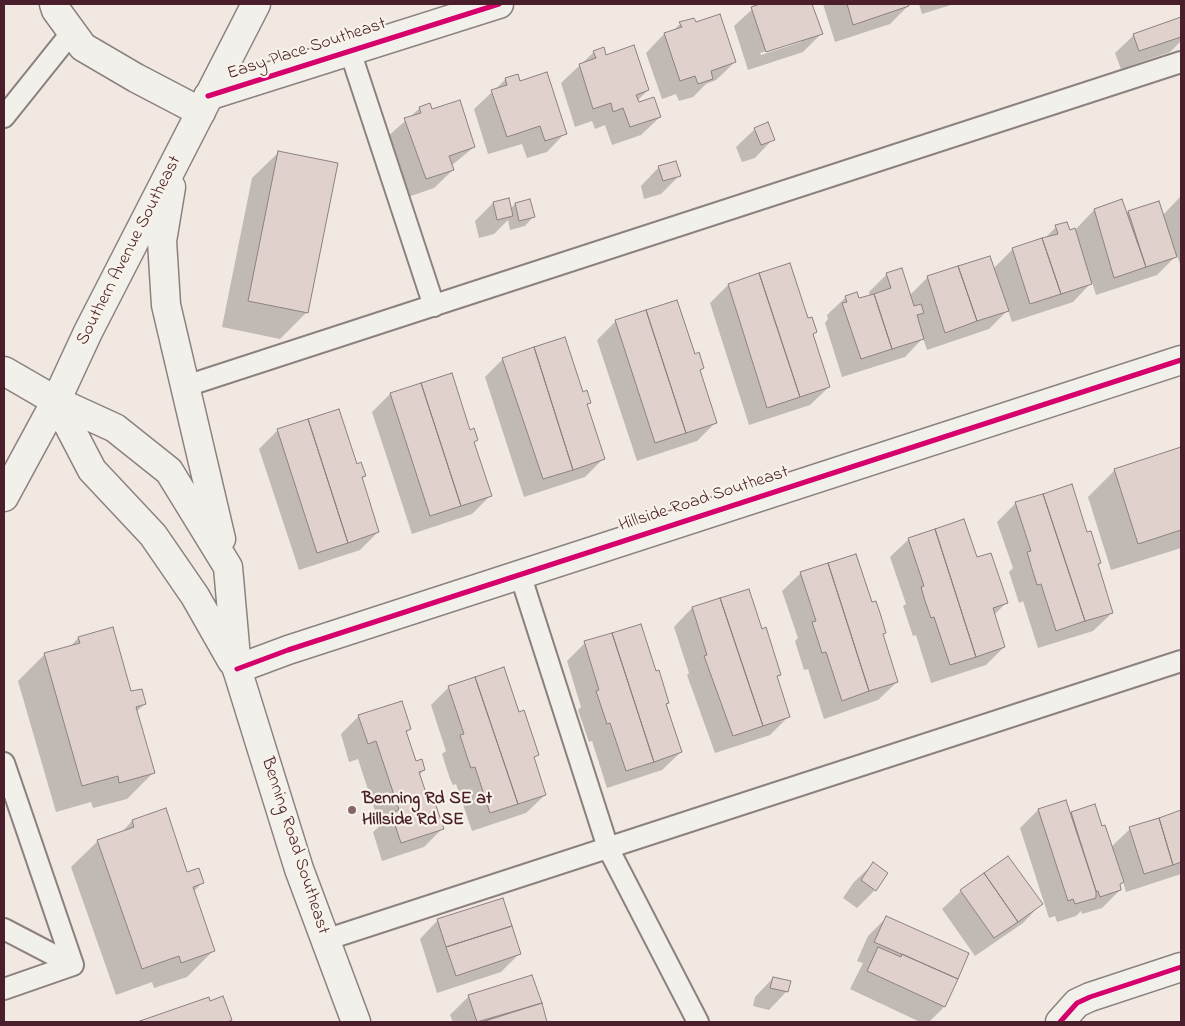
<!DOCTYPE html>
<style>
body{margin:0}
#map{position:relative;width:1185px;height:1026px;overflow:hidden;background:#f0e8e1;font-family:"Indie Flower",sans-serif}
canvas{display:block}
.frame{position:absolute;inset:0;border:5px solid #4a1f2b;pointer-events:none}
</style>
<div id="map">
<canvas width="1185" height="1026"></canvas>
<div class="frame"></div>
</div>
<script>
const ctx = document.querySelector('canvas').getContext('2d');
ctx.lineJoin = 'round';
function paint(path, color) {
  ctx.fillStyle = color;
  ctx.fill(path, 'evenodd');
}
function shape(rows) {
  const path = new Path2D();
  for (const r of rows) {
    path.moveTo(r[0], r[1]);
    for (let i = 2; i < r.length; i += 2) path.lineTo(r[i], r[i + 1]);
  }
  return path;
}
function strokePath(path, color, width, dash) {
  ctx.strokeStyle = color;
  ctx.lineWidth = width;
  ctx.lineCap = dash ? 'butt' : 'round';
  ctx.setLineDash(dash || []);
  ctx.stroke(path);
}
function label(font, color, halo, rows, align = 'center') {
  ctx.font = font + ' "Indie Flower",sans-serif';
  ctx.lineWidth = 4.5;
  ctx.setLineDash([]);
  ctx.textBaseline = 'middle';
  ctx.strokeStyle = halo;
  ctx.fillStyle = color;
  for (const [text, x, y, turn = 0] of rows) {
    ctx.save();
    ctx.translate(x, y);
    ctx.rotate((+turn || 0) * Math.PI / 180);
    ctx.textAlign = isNaN(turn) ? turn : align;
    if (halo) ctx.strokeText(text, 0, 0);
    ctx.fillText(text, 0, 0);
    ctx.restore();
  }
}
paint(shape([
 [758,4,811,4,821,34,803,52,748,70,734,26],
 [801,40,801,42,761,55,760,53],
 [823,4,907,4,908,6,890,24,835,42],
 [919,4,954,4,922,14],
 [1181,19,1181,41,1170,52,1121,69,1115,53,1134,35],
 [680,24,695,24,735,62,716,80,706,84,693,97,679,101,676,94,662,99,646,53,664,34,672,32],
 [594,52,605,56,648,90,637,101,660,117,641,135,612,145,605,125,595,129,592,121,575,127,561,83],
 [506,79,519,82,565,133,547,152,527,158,522,144,488,154,474,109],
 [420,108,431,111,474,147,451,166,453,170,434,188,408,197,387,137],
 [755,129,773,139,755,158,742,162,736,147],
 [279,152,307,312,280,339,222,327,252,178],
 [659,167,679,176,661,194,644,199,641,186],
 [1181,196,1181,267,1177,255,1157,275,1096,295,1092,282,1073,302,1012,322,1008,310,989,329,927,350,923,338,905,357,842,377,825,323,828,319,827,315,846,297,858,300,870,296,869,292,887,274,910,295,928,277,993,269,1013,249,1043,240,1056,227,1070,231,1076,229,1094,210,1125,213,1159,202,1163,215],
 [529,200,534,216,525,226,510,230,508,220,494,234,479,238,475,221,493,203,510,209,515,204],
 [728,285,807,320,816,332,812,336,829,387,810,405,749,425,710,303],
 [616,321,694,355,703,368,699,372,716,422,697,441,637,461,597,340],
 [503,359,582,393,590,403,586,406,603,459,585,477,524,497,485,377],
 [390,394,469,431,476,440,473,443,490,496,472,514,412,534,372,412],
 [278,430,356,465,365,476,361,479,378,532,360,550,299,570,259,449],
 [1181,449,1181,548,1111,570,1088,497,1115,470],
 [1016,503,1086,533,1100,563,1097,566,1112,613,1093,631,1038,648,1023,601,1019,603,1009,572,1013,568,997,522],
 [909,539,976,559,1006,603,994,615,1004,647,986,665,931,683,916,635,913,636,903,606,906,604,890,557],
 [801,573,871,603,885,633,882,635,897,682,878,700,824,719,808,669,804,670,795,641,798,638,782,591],
 [692,608,761,630,780,675,776,678,788,717,770,735,715,753,687,675,689,673,674,627],
 [112,628,131,693,145,704,136,712,153,773,127,799,93,808,91,802,56,812,18,681,45,654,69,648,78,638],
 [585,643,655,673,668,703,666,705,681,752,662,770,607,788,592,741,589,742,578,710,581,707,567,661],
 [449,687,518,713,538,754,533,759,545,795,526,813,472,831,456,784,453,785,450,779,442,754,446,751,431,705],
 [359,716,410,729,406,733,415,763,424,770,419,775,428,803,442,829,424,847,382,861,373,832,380,826,358,759,349,762,341,734],
 [1094,806,1111,847,1130,829,1181,812,1181,874,1126,892,1123,882,1119,885,1120,890,1102,908,1082,914,1081,911,1076,916,1057,922,1055,916,1049,918,1020,828,1038,810,1070,814],
 [132,821,187,873,202,883,193,892,213,951,187,977,154,988,152,982,116,995,71,867,98,841,121,833],
 [1008,857,1041,904,1023,923,975,956,942,909,961,891],
 [873,864,875,890,857,908,843,898,854,882],
 [886,918,944,1007,929,1022,920,1022,850,989,863,963,857,961,868,936],
 [438,920,519,954,501,972,437,993,420,939],
 [532,977,546,1022,453,1022,450,1015,469,996],
 [773,978,787,991,769,1010,753,1006,755,997],
 [208,999,209,1002,231,1020,228,1022,139,1022]
]), '#0003');
const building = shape([
 [760,4,812,4,823,34,766,52,751,7,760,4],
 [847,4,908,4,909,6,853,25,847,4],
 [720,14,736,62,711,71,713,79,698,84,695,76,680,81,664,33,682,27,679,22,694,18,696,22,720,14],
 [1181,17,1181,37,1139,51,1133,34,1181,17],
 [634,45,649,90,636,95,639,102,654,97,661,117,630,127,623,108,613,112,611,103,593,109,579,64,596,58,593,51,604,47,606,55,634,45],
 [547,72,567,134,545,141,540,126,507,137,491,90,507,85,505,78,518,74,520,81,547,72],
 [460,100,475,147,449,156,454,170,426,179,404,118,421,113,419,107,430,103,432,109,460,100],
 [768,122,775,140,761,145,754,128,768,122],
 [278,151,338,163,308,313,248,301,278,151],
 [676,161,681,176,663,181,658,166,676,161],
 [509,198,513,216,497,220,493,202,509,198],
 [530,199,535,217,519,221,515,203,530,199],
 [1122,199,1146,267,1114,278,1094,209,1122,199],
 [1159,201,1177,257,1146,267,1128,211,1159,201],
 [1067,222,1070,230,1075,228,1092,284,1061,294,1042,238,1058,234,1055,225,1067,222],
 [1042,238,1061,294,1030,304,1012,248,1042,238],
 [990,256,1009,311,977,321,958,266,990,256],
 [790,263,808,318,812,317,817,332,813,334,830,387,800,397,759,273,790,263],
 [958,266,977,321,945,333,927,276,958,266],
 [902,268,914,306,921,304,924,313,917,315,924,339,892,349,874,294,891,288,886,273,902,268],
 [759,273,800,397,767,408,728,284,759,273],
 [857,292,859,298,874,294,892,349,861,359,842,303,847,302,845,296,857,292],
 [677,300,695,354,699,352,704,368,700,370,717,423,686,433,646,310,677,300],
 [646,310,686,433,655,443,615,320,646,310],
 [565,337,583,392,587,390,591,403,587,404,605,459,573,470,534,347,565,337],
 [534,347,573,470,543,479,502,358,534,347],
 [452,373,470,430,474,428,478,440,474,442,492,496,461,506,421,383,452,373],
 [421,383,461,506,430,516,390,393,421,383],
 [339,409,357,464,361,462,366,476,362,477,379,532,348,543,308,419,339,409],
 [308,419,348,543,317,553,277,429,308,419],
 [1181,447,1181,530,1138,544,1114,469,1181,447],
 [1072,484,1087,532,1091,531,1101,563,1098,564,1113,613,1085,621,1043,494,1072,484],
 [1043,494,1085,621,1056,631,1041,584,1037,585,1027,552,1031,551,1015,502,1043,494],
 [964,519,977,557,991,553,1008,603,993,608,1005,647,976,657,935,529,964,519],
 [935,529,976,657,950,665,934,617,931,618,925,601,921,587,924,586,908,538,935,529],
 [856,554,872,602,876,601,881,616,886,633,883,634,898,682,869,691,828,563,856,554],
 [828,563,869,691,842,701,826,652,822,653,812,622,816,621,800,572,828,563],
 [749,589,762,629,766,627,781,675,777,676,790,717,763,726,720,598,749,589],
 [720,598,763,726,733,736,704,656,707,655,692,607,720,598],
 [641,624,656,671,659,670,669,703,666,704,682,752,654,762,612,633,641,624],
 [113,627,131,691,142,689,146,704,136,707,155,773,119,783,118,776,82,786,44,653,80,643,78,637,113,627],
 [612,633,654,762,626,771,610,723,607,724,596,691,599,690,584,641,612,633],
 [504,667,519,712,524,710,539,755,534,757,546,795,518,804,475,677,504,667],
 [475,677,518,804,490,813,475,767,471,768,468,760,460,735,464,734,448,686,475,677],
 [402,701,411,729,406,731,416,761,422,759,425,770,419,772,429,802,434,800,444,829,401,843,391,813,399,810,376,741,368,744,358,715,402,701],
 [1066,800,1096,891,1096,898,1075,904,1073,899,1068,901,1038,809,1066,800],
 [1095,804,1102,826,1105,825,1124,882,1120,884,1121,890,1100,897,1098,891,1096,891,1071,812,1095,804],
 [166,808,187,872,199,868,204,883,193,887,215,951,181,963,179,956,142,969,97,840,134,827,132,820,166,808],
 [1181,810,1181,862,1173,865,1159,818,1181,810],
 [1159,818,1173,865,1144,874,1129,827,1159,818],
 [1008,856,1043,904,1018,922,984,873,1008,856],
 [873,862,888,873,876,891,861,880,873,862],
 [984,873,1018,922,994,938,960,890,984,873],
 [503,898,512,926,446,947,437,919,503,898],
 [886,916,969,953,958,979,874,942,886,916],
 [512,926,521,954,456,976,446,947,512,926],
 [878,947,901,957,902,954,958,979,945,1007,867,971,878,947],
 [532,975,542,1003,477,1022,468,995,532,975],
 [773,977,791,981,788,992,770,988,773,977],
 [223,996,232,1020,227,1022,137,1022,209,997,210,1001,223,996],
 [542,1003,547,1022,482,1022,542,1003]
]);
paint(building, '#e1d1cc');
strokePath(building, '#8d8180', 1);
const service = shape([
 [350,51,434,306],
 [4,117,72,32],
 [183,387,1181,62],
 [520,574,608,848,698,1022],
 [4,763,73,965],
 [4,929,73,965],
 [325,940,1181,661],
 [4,989,73,965]
]);
const minor = shape([
 [54,4,56,10,83,47,136,78,201,112],
 [208,96,499,4],
 [237,669,288,650,1181,360],
 [1060,1022,1077,1003,1090,997,1181,967]
]);
const secondary = shape([
 [171,187,162,241,166,305,221,539],
 [4,371,56,401,115,428,169,471,228,567,237,669,299,869,356,1022],
 [56,401,92,470,153,535,195,596,232,661],
 [4,497,56,401,88,332,256,4]
]);
strokePath(service, '#8d8180', 24);
strokePath(minor, '#8d8180', 31);
strokePath(secondary, '#8d8180', 31);
strokePath(service, '#f2f0eb', 20);
strokePath(minor, '#f2f0eb', 28);
strokePath(secondary, '#f2f0eb', 28);
strokePath(shape([
 [208,96,499,4],
 [237,669,288,650,1181,360],
 [1060,1022,1077,1003,1090,997,1181,967]
]), '#d6006c', 5);
for (const [x, y, r, color] of [
 [352,810,5,"#84656b"]
]) {
  const dot = new Path2D();
  dot.arc(x, y, r, 0, 2 * Math.PI);
  ctx.fillStyle = color;
  ctx.fill(dot);
  strokePath(dot, '#f7f3e8', 2);
}
label('18px', '#4a1f2b', '#f7f3e8', [
 ["Easy Place Southeast",307,50,-18],
 ["Southern Avenue Southeast",130,251,-63],
 ["Hillside Road Southeast",704,500,-18],
 ["Benning Road Southeast",294,846,72]
]);
label('bold 18px', '#4a1f2b', '#f7f3e8', [
 ["Benning Rd SE at",362,800],
 ["Hillside Rd SE",362,821]
], 'left');
</script>
